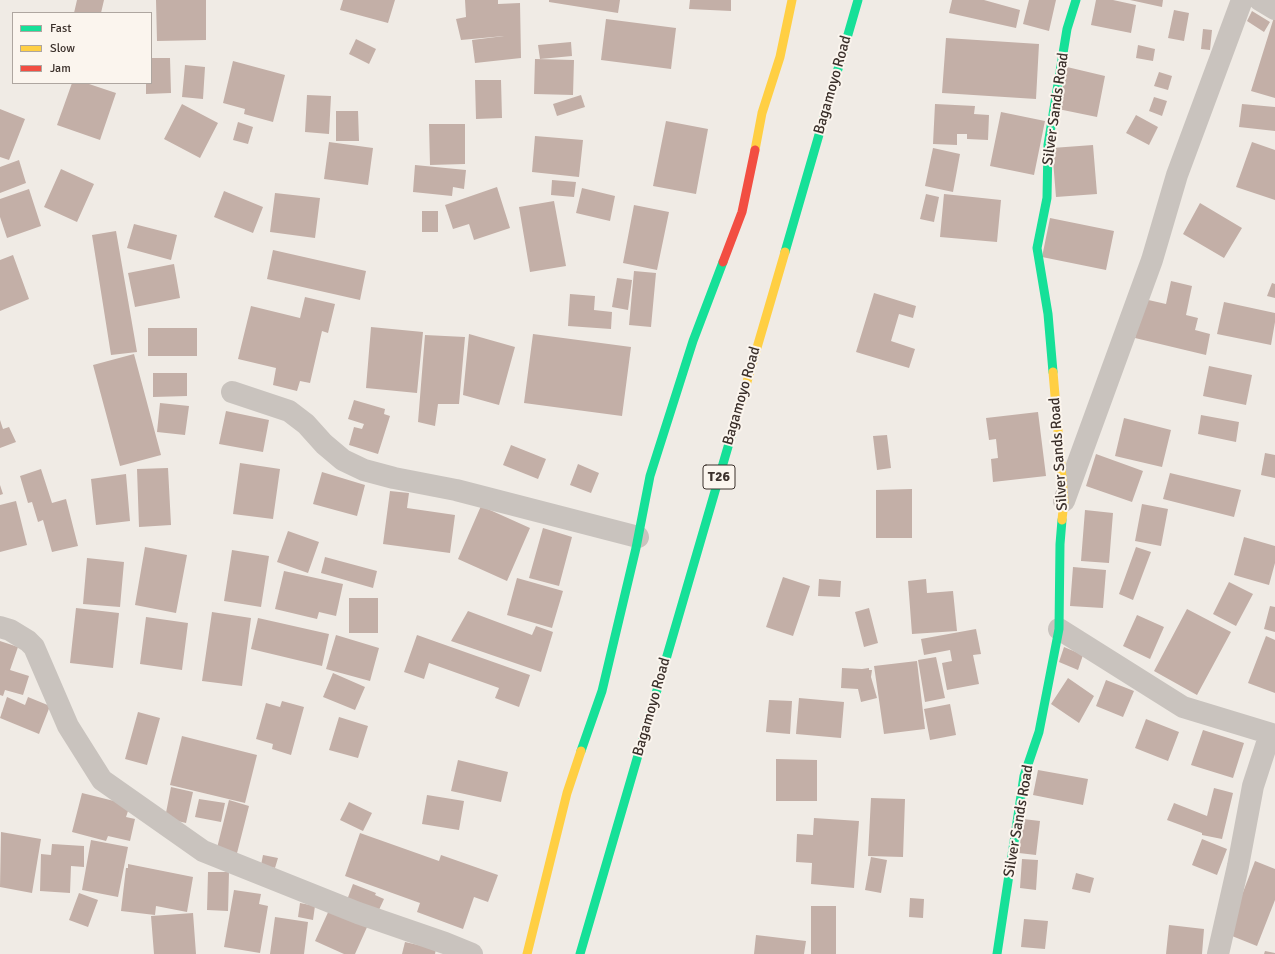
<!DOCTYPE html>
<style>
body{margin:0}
#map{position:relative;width:1275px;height:954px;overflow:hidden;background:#f0ebe5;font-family:Signika,sans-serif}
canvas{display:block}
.legend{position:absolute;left:12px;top:12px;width:140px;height:72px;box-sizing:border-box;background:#fbf5ee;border:1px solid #aea6a0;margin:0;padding:5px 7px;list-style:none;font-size:12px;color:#3b302b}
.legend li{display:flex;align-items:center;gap:8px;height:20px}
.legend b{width:20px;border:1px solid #aea6a0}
</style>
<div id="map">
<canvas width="1275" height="954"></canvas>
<ul class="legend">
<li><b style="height:5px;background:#16e098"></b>Fast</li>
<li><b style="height:5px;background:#ffcf43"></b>Slow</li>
<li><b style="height:5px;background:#f24e42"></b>Jam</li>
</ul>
</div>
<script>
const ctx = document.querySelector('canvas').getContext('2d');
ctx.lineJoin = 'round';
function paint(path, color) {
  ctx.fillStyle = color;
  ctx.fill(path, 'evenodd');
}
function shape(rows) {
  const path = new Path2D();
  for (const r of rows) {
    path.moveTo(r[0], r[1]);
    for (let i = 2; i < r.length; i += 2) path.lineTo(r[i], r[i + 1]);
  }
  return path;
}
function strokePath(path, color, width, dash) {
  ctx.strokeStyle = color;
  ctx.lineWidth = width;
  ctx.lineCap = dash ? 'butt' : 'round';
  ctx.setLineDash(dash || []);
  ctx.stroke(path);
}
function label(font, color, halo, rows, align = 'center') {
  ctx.font = font + ' Signika,sans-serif';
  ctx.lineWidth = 4;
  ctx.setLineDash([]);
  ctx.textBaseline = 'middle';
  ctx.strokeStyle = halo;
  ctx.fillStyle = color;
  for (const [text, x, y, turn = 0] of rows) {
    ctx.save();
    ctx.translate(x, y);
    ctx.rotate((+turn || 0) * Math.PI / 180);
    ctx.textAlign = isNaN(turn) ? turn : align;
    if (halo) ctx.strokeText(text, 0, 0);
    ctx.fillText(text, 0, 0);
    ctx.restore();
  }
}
paint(shape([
 [77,0,104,0,101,13,74,13],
 [156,0,206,0,206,40,157,41],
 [343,0,395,0,388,23,340,10],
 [465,0,498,0,498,4,520,3,521,58,475,63,472,40,504,36,461,40,456,19,466,17],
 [549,0,620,0,618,13,549,2],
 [690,0,731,0,731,11,689,9],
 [952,0,984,0,1020,10,1016,28,949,13],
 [1029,0,1056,0,1049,31,1023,24],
 [1096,0,1113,0,1136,5,1131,33,1091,25],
 [1130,0,1163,0,1162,7],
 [1174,10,1189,13,1184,41,1168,38],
 [1252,11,1270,22,1264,32,1247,21],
 [1275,14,1275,98,1251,91],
 [606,19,676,28,671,69,601,60],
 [1203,29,1212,30,1210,50,1201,49],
 [946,38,1039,44,1036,99,942,93],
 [356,39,376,49,369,64,349,54],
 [571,42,572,56,540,59,538,45],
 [1138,45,1155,49,1153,61,1136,58],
 [151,58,170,58,171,93,146,94,146,83,151,83],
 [535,59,574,60,573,95,534,94],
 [233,61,285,75,273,122,244,114,245,109,223,103],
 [185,65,205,67,203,99,182,97],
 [1067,67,1105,76,1097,117,1058,109],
 [1159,72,1172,76,1168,90,1154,86],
 [475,80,501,80,502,118,476,119],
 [72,83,86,83,116,93,100,140,57,125],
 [307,95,331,96,329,134,305,132],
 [581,95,585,107,557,116,553,104],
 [1154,97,1167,101,1162,116,1149,111],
 [182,104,218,123,200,158,164,139],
 [935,104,975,106,974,114,989,115,988,140,967,139,967,134,957,134,957,145,933,144],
 [1242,104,1275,107,1275,131,1239,127],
 [0,109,25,119,9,160,0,157],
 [336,111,358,111,359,141,336,141],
 [1001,112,1045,121,1034,175,990,166],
 [1136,115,1158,127,1149,145,1126,133],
 [666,121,708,129,696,194,653,186],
 [238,122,253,127,248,144,233,140],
 [429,124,465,124,465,164,430,165],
 [535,136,583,140,579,177,532,172],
 [329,142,373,148,368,185,324,179],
 [1252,142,1275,150,1275,200,1236,187],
 [1093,145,1097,194,1056,197,1052,148],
 [933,148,960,154,953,192,925,186],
 [19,160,26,183,0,193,0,167],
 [415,165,466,170,464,189,453,187,452,196,413,192],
 [61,169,94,184,77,222,44,207],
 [552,180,576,182,574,197,551,195],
 [497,187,510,228,474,240,469,224,453,229,445,205],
 [582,188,615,196,610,221,576,213],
 [29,189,41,226,7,238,0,217,0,199],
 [224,191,263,207,253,233,214,217],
 [275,193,320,198,315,238,270,232],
 [926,194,939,197,934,222,920,219],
 [944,194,1001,200,997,242,940,237],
 [554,201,566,266,530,272,519,207],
 [1200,203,1242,228,1224,258,1183,234],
 [634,205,669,212,657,270,623,263],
 [422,211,438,211,438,232,422,232],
 [1050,218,1114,231,1106,270,1042,257],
 [134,224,177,235,171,260,127,248],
 [116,231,137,352,111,355,92,235],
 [273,250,366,271,360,300,267,279],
 [13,255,29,299,0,311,0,260],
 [174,264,180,298,135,307,128,273],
 [634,271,656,273,651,327,629,325],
 [617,278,632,280,628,310,612,307],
 [1171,281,1192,286,1186,315,1198,318,1195,330,1210,334,1206,355,1135,338,1144,299,1166,304],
 [1272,283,1275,284,1275,298,1267,296],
 [874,293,916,306,913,318,899,314,891,341,915,349,909,368,856,352],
 [570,294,595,296,594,310,612,312,611,329,568,326],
 [305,297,335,304,328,333,322,331,310,383,300,381,297,391,273,385,276,368,238,359,251,306,300,318],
 [1224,302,1275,313,1275,322,1271,345,1217,334],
 [371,327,423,332,417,393,366,388],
 [148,328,197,328,197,356,148,356],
 [469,334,515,347,499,405,463,395],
 [533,334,631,347,622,416,524,403],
 [425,335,465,337,459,404,438,404,435,426,418,422],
 [134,354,161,455,120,466,93,365],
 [1209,366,1252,375,1246,405,1203,396],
 [153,373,187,373,187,396,153,397],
 [354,400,385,409,384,414,390,416,378,454,349,445,354,427,362,429,364,424,348,419],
 [160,403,189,406,185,435,157,432],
 [226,411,269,420,263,452,219,444],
 [1038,412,1046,476,993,482,991,459,998,458,996,439,989,440,986,418],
 [1201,415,1239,422,1236,442,1198,434],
 [1124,418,1171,430,1162,467,1115,456],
 [0,420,3,429,9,427,16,442,0,448],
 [887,435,891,468,877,470,873,436],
 [511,445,546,459,538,479,503,465],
 [1265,453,1275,455,1275,478,1261,475],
 [1096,454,1143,471,1132,502,1086,486],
 [240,463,280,469,273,519,233,514],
 [578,464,599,473,591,493,570,485],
 [168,468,171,525,139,527,137,469],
 [41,469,52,503,66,499,78,546,52,552,43,520,38,522,32,502,28,503,20,476],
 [322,472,365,485,357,516,313,504],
 [1170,473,1241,490,1234,517,1163,499],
 [126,474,130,521,96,525,91,479],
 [0,485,3,494,0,495],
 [912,489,912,538,876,538,876,490],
 [390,491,409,493,407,508,455,515,450,553,383,544],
 [16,501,27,545,0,552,0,505],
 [1142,504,1168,509,1161,546,1135,541],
 [481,506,530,528,507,581,458,559],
 [1085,510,1113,513,1109,563,1081,561],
 [543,528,572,537,559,586,529,578],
 [288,531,319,542,308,573,277,562],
 [1244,537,1275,546,1275,563,1269,585,1234,575],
 [145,547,187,555,176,613,135,605],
 [1136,547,1151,552,1133,600,1119,594],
 [232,550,269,556,261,607,224,601],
 [325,557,377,571,373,588,321,573],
 [87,558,124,562,120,607,83,604],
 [1073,567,1106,570,1103,608,1070,606],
 [284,571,343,584,336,616,319,612,317,619,275,609],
 [783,577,810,586,793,636,766,627],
 [517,578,563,591,552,628,507,615],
 [819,579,841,581,840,597,818,596],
 [926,579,927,593,953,591,957,631,912,634,908,581],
 [1229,582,1253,594,1236,626,1213,614],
 [349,598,378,598,378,633,349,633],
 [1270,606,1275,607,1275,632,1264,629],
 [76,608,119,613,113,668,70,663],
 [869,608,878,643,864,647,855,612],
 [1187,609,1231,632,1197,695,1154,671],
 [468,611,532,635,536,626,553,632,541,672,451,641],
 [212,612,251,618,242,686,202,681],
 [1137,615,1164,627,1150,659,1123,646],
 [146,617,188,623,182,670,140,664],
 [258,618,329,634,322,666,251,649],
 [976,629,981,654,973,655,979,684,947,690,942,663,952,661,950,650,924,655,921,639],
 [336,635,379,648,370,681,326,669],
 [417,635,530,675,519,707,495,698,499,688,429,663,424,679,404,672],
 [1266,636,1275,640,1275,693,1248,683],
 [0,641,18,647,10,670,29,676,23,695,5,690,3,696,0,695],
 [1064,647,1083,655,1078,670,1059,662],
 [936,657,945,698,925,702,918,660],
 [917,661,925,729,884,734,874,666],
 [842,668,862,669,869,668,869,670,872,670,871,677,877,698,861,702,858,689,841,688],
 [333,673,365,687,355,710,323,697],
 [1068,678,1094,696,1079,723,1051,704],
 [1106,680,1134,691,1123,717,1096,706],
 [7,697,25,705,28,697,50,706,39,734,0,718],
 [799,698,844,702,841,738,796,734],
 [769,700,792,701,790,734,766,732],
 [282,701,304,707,291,755,272,749,273,744,256,739,266,703,280,707],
 [950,704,956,735,930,740,924,709],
 [138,712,160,718,147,765,125,759],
 [339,717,368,726,358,758,329,750],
 [1146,719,1179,732,1168,761,1135,748],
 [1203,730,1244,743,1233,778,1191,765],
 [182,736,257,755,245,803,170,785],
 [776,759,817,760,817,801,776,801],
 [458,760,508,772,501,802,451,791],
 [1038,770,1088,779,1083,805,1033,795],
 [171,787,193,792,186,823,165,818],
 [1214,788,1233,793,1222,839,1202,835,1202,833,1167,820,1174,803,1207,816],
 [82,793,130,805,126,817,135,819,130,841,108,836,106,841,72,832],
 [427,795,464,801,459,830,422,824],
 [871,798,905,799,903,857,868,856],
 [199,799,225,803,221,822,195,817],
 [229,800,249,806,236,857,216,852],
 [349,802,372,813,363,831,340,820],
 [814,818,859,821,854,888,811,884,812,863,796,862,797,834,813,835],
 [1023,819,1040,821,1036,855,1019,853],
 [1,832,41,839,32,893,0,887],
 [360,833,439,861,441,855,498,875,488,902,474,897,463,929,417,912,420,903,345,876],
 [1202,839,1227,849,1217,875,1192,865],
 [91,840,128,847,118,897,82,890],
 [52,844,84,846,84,867,71,866,70,893,40,891,41,854,51,855],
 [263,855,278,858,275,868,261,865],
 [871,857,887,860,881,893,865,890],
 [1022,859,1038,860,1036,890,1020,888],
 [1255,861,1275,869,1275,900,1257,946,1227,934],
 [128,864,193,877,187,912,156,906,155,915,121,911,126,868,128,868],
 [208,872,229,872,228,911,207,910],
 [1076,873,1094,878,1090,893,1072,889],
 [353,884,376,893,375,895,384,899,378,912,347,900],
 [234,890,261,894,259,904,268,906,260,953,224,947],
 [79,893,98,900,88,927,69,920],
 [910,898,924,899,923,918,909,917],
 [300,903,315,906,313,920,298,917],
 [811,906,836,906,836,954,811,954],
 [330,908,368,925,355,954,344,954,315,941],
 [193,913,196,954,154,954,151,916],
 [275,917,308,922,304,954,270,954],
 [1024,919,1048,921,1045,949,1021,947],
 [1169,925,1204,929,1202,954,1166,954],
 [756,935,806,941,804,954,754,954],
 [405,942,436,949,435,954,402,954],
 [1265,951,1275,953,1275,954,1264,954]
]), '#c3afa7');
strokePath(shape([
 [1260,0,1275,9],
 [232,392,289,411,306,424,324,444,343,460,364,470,394,478,456,490,638,537],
 [1064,501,1152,260,1177,175,1242,0],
 [0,627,10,630,28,641,34,647,68,726,102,780,203,851,358,913,445,943,472,954],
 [1059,629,1183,707,1275,735],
 [1218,954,1238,866,1253,786,1270,734]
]), '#c9c3be', 22);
strokePath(shape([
 [785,252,858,0],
 [1053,372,1048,314,1037,248,1047,198,1048,145,1067,29,1076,0],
 [581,751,602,691,636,548,650,476,693,341,723,262],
 [580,954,732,433],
 [997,954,1024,776,1039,732,1059,629,1060,544,1062,520]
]), '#16e098', 9);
strokePath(shape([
 [755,150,762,113,780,57,792,0],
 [1053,372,1064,501,1062,520],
 [732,433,785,252],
 [527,954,567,793,581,751]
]), '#ffcf43', 9);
strokePath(shape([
 [723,262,742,212,755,150]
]), '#f24e42', 9);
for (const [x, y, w] of [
 [719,477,32]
]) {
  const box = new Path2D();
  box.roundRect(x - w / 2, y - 12, w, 24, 3);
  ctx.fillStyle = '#fbf5ee';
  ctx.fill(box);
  strokePath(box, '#3b302b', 1);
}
label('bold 14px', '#3b302b', null, [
 ["T26",719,477]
]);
label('15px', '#3b302b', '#fbf5ee', [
 ["Bagamoyo Road",833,85,-74],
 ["Silver Sands Road",1056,109,-82],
 ["Bagamoyo Road",742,396,-74],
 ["Silver Sands Road",1059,454,-94],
 ["Bagamoyo Road",652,707,-74],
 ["Silver Sands Road",1019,821,-80]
]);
</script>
